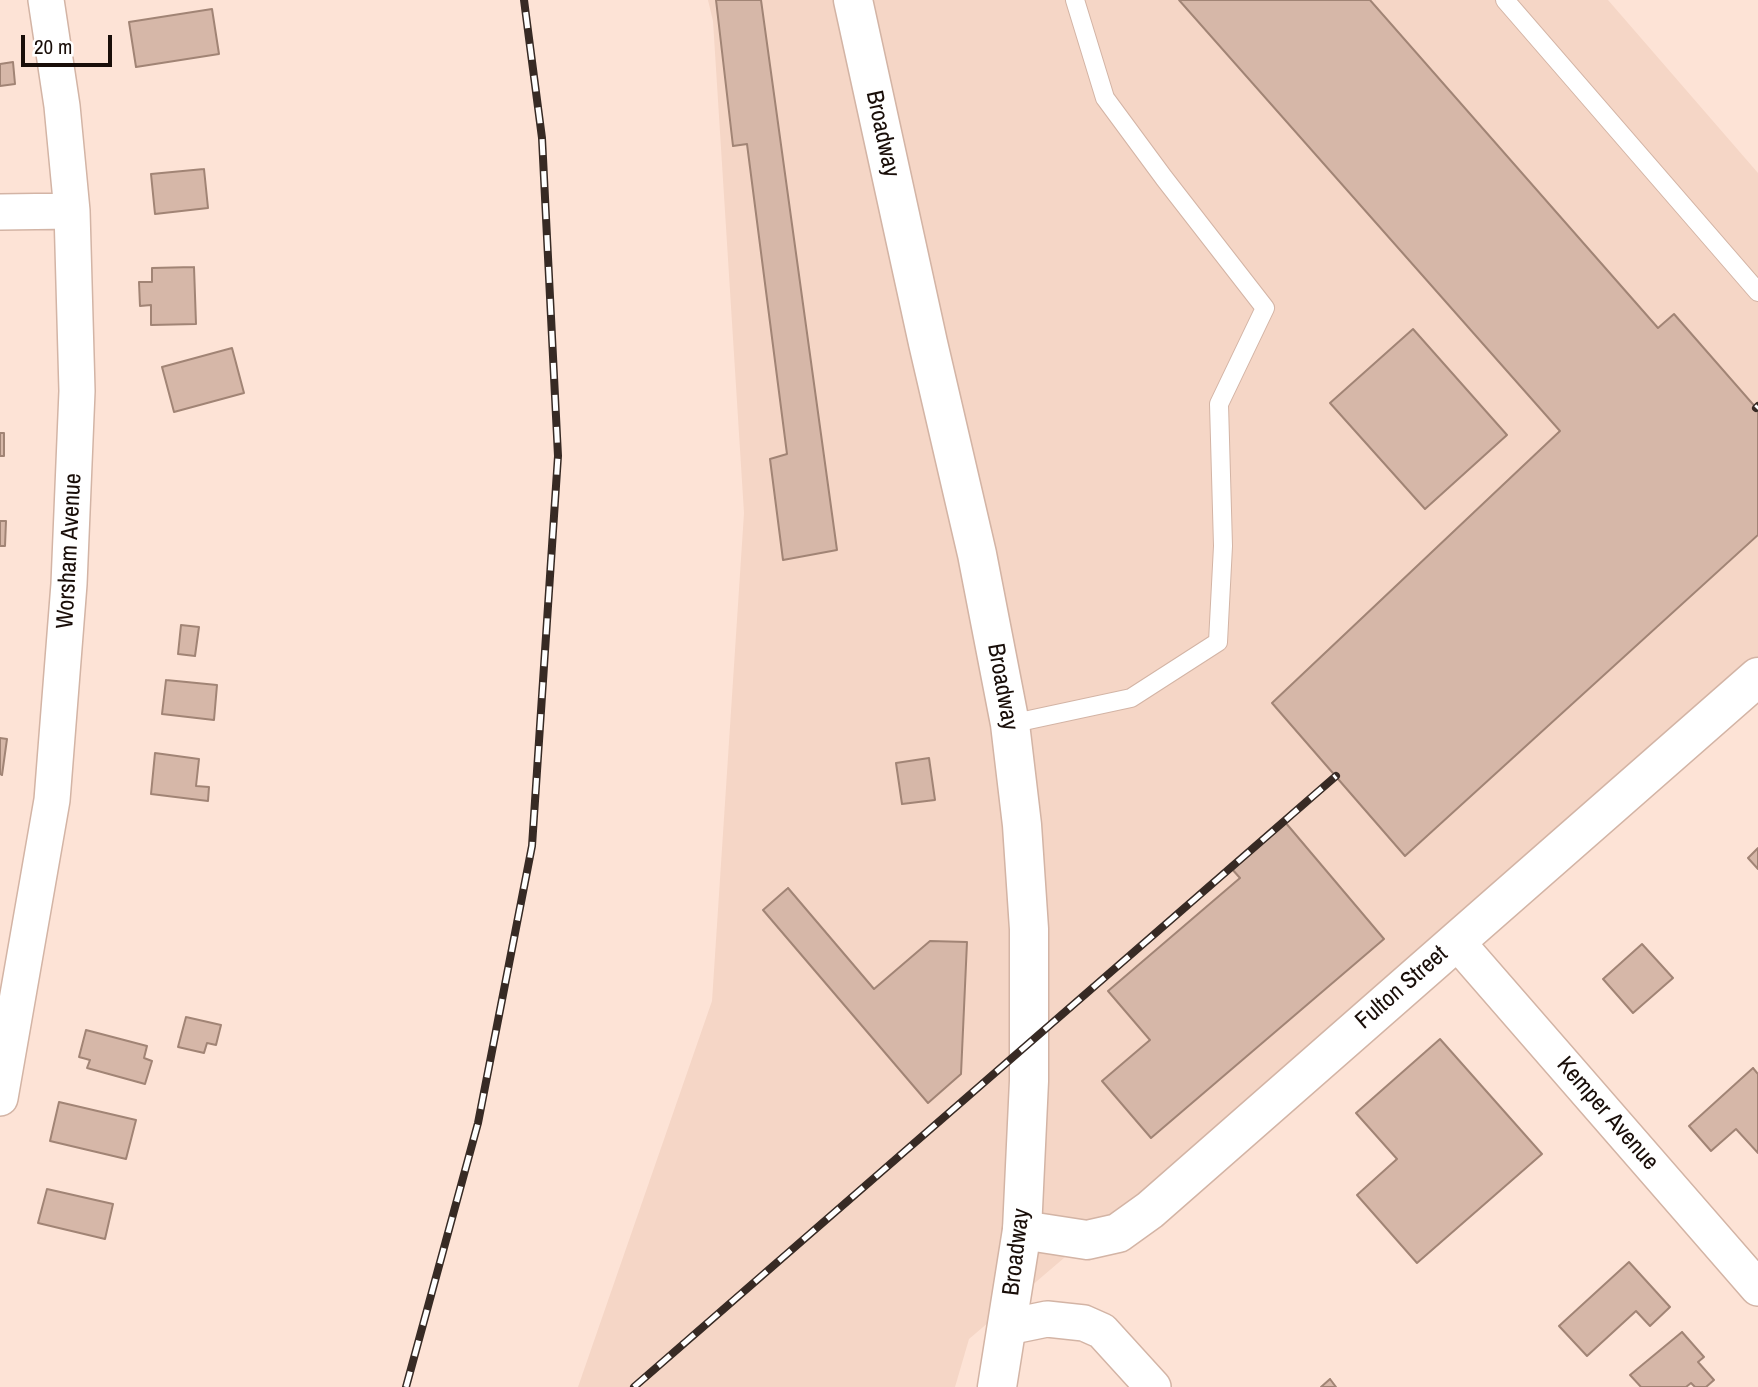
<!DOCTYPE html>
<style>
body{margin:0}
#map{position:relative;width:1758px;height:1387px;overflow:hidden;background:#fde3d6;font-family:"Archivo Narrow",sans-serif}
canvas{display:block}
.scale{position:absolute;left:21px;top:35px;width:91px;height:32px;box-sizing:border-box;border:4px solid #190e09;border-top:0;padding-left:9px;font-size:21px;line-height:24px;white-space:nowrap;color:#190e09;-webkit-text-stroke:5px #fff;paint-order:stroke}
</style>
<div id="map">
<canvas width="1758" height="1387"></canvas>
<div class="scale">20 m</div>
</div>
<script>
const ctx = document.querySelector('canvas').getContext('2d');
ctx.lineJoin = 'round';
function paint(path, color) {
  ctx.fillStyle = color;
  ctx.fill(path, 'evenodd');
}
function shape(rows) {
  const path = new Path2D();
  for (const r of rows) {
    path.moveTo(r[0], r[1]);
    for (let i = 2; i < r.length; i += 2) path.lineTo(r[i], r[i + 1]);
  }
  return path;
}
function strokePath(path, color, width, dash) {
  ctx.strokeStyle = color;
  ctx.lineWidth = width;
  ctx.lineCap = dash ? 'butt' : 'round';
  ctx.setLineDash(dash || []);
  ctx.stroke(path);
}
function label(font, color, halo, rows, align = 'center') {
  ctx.font = font + ' "Archivo Narrow",sans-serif';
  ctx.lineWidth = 5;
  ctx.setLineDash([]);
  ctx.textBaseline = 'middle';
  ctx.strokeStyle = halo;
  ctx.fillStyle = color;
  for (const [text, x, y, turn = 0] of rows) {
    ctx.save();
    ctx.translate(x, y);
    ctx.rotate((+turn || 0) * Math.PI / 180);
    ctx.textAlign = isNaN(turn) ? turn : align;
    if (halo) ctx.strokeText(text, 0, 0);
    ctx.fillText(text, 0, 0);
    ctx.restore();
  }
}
paint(shape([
 [708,0,1608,0,1758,173,1758,666,969,1339,955,1387,578,1387,712,1001,744,513,713,21]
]), '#f5d6c6');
const building = shape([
 [716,0,761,0,837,550,783,560,770,459,787,454,747,144,733,146,716,0],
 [1179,0,1370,0,1658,328,1674,314,1758,410,1758,535,1405,856,1272,703,1560,431,1179,0],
 [212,9,219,54,136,67,129,22,212,9],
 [13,62,15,84,0,86,0,64,13,62],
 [204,169,208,208,155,214,151,174,204,169],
 [194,267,196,324,151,325,151,305,140,306,139,282,152,282,152,268,194,267],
 [1413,329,1507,435,1425,509,1330,403,1413,329],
 [232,348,244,393,174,412,162,367,232,348],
 [0,433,4,433,4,456,0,456,0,433],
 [0,521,6,521,5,546,0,546,0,521],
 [181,625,199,627,195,656,178,654,181,625],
 [166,680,217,685,214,720,162,714,166,680],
 [0,738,7,739,2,775,0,774,0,738],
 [155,753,199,759,196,786,209,787,208,801,151,794,155,753],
 [929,758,935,800,902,804,896,763,929,758],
 [1285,822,1384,939,1151,1138,1102,1081,1150,1040,1108,991,1240,878,1231,868,1285,822],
 [1758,848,1758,869,1748,858,1758,848],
 [788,888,874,989,930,941,967,942,961,1074,928,1103,763,910,788,888],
 [1642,944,1673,978,1633,1013,1603,979,1642,944],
 [186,1017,221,1025,216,1045,207,1043,204,1053,178,1047,186,1017],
 [86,1030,147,1046,144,1058,152,1061,145,1084,87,1068,90,1060,79,1057,86,1030],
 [1440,1039,1542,1154,1417,1263,1357,1195,1397,1159,1356,1113,1440,1039],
 [1753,1068,1758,1074,1758,1153,1736,1129,1711,1151,1689,1126,1753,1068],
 [59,1102,136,1120,126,1159,50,1141,59,1102],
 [47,1189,113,1204,105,1239,38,1223,47,1189],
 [1629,1262,1670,1307,1650,1326,1636,1311,1587,1356,1559,1326,1629,1262],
 [1682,1332,1704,1357,1698,1362,1714,1380,1706,1387,1695,1387,1691,1383,1686,1387,1641,1387,1630,1375,1682,1332],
 [1330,1379,1336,1387,1321,1387,1330,1379]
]);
paint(building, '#d6b7a8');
strokePath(building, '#a18475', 2);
const service = shape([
 [1505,0,1758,292],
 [1010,724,1131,698,1218,642,1223,546,1219,404,1265,308,1164,178,1105,98,1075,0]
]);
const minor = shape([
 [0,212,72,211],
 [1456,941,1758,1288],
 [0,1098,52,800,69,584,77,391,72,211,62,106,46,0],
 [1008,1327,1047,1319,1084,1323,1102,1331,1153,1387]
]);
const tertiary = shape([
 [1022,1230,1087,1240,1118,1233,1150,1210,1758,677]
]);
const primary = shape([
 [853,0,928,343,977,554,1010,724,1022,825,1029,929,1029,1081,1022,1230,997,1387]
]);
strokePath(service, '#d3b4a5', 20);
strokePath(minor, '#d3b4a5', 38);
strokePath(tertiary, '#d3b4a5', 41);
strokePath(primary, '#d3b4a5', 41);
strokePath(service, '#fff', 18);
strokePath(minor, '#fff', 35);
strokePath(tertiary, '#fff', 38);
strokePath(primary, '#fff', 38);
const rail = shape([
 [1756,408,1758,406],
 [406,1387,478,1123,532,846,558,456,542,138,524,0],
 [634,1387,1336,776]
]);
strokePath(rail, '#372a24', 8);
strokePath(rail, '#fff', 5, [16]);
label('24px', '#190e09', '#fff', [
 ["Broadway",882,134,78],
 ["Worsham Avenue",70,551,-87],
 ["Broadway",1002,687,80],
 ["Fulton Street",1402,988,-41],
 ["Kemper Avenue",1607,1114,49],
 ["Broadway",1017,1252,-83]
]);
</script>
